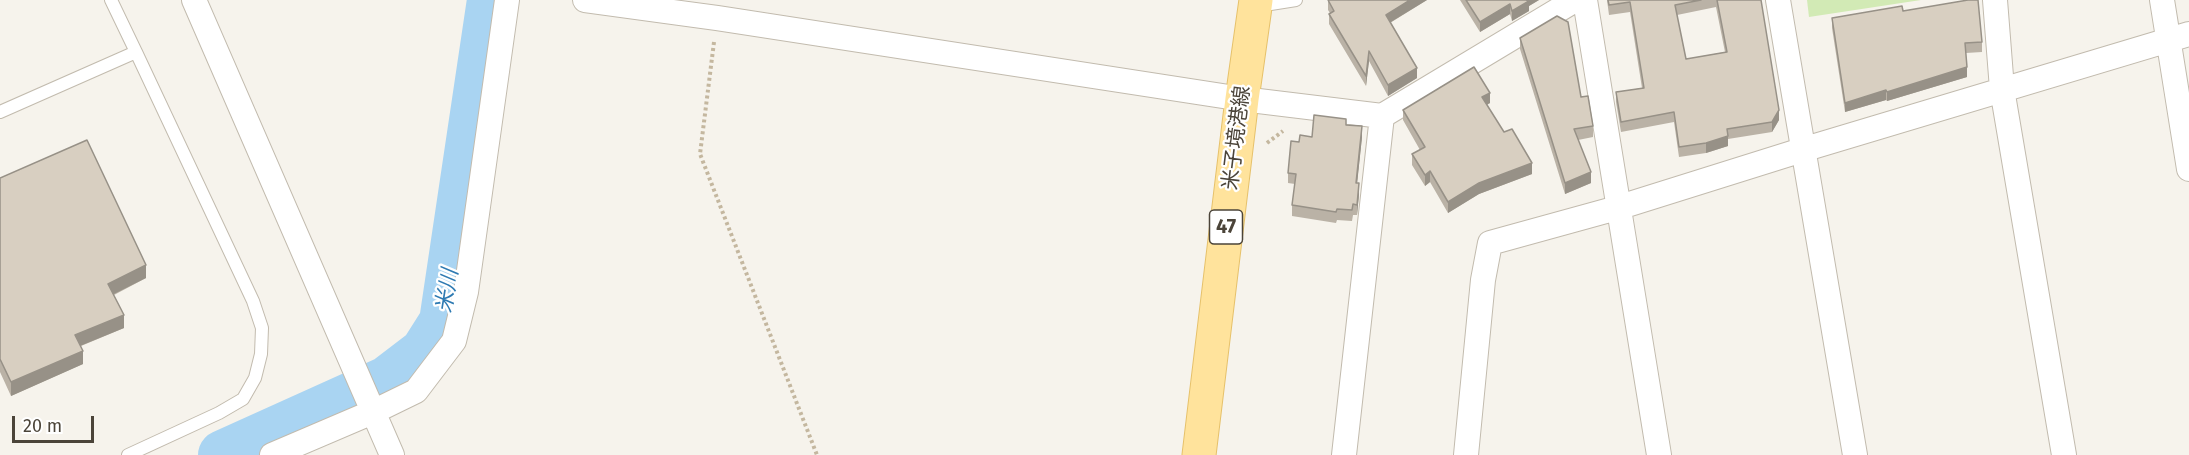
<!DOCTYPE html>
<meta charset="utf-8">
<style>
body{margin:0}
#map{position:relative;width:2189px;height:455px;overflow:hidden;background:#f6f3ec;font-family:"Fira Sans",sans-serif}
canvas{display:block}
.scale{position:absolute;left:12px;top:416px;width:82px;height:27px;box-sizing:border-box;border:3px solid #4b4439;border-top:0;padding-left:8px;font-size:18px;line-height:21px;white-space:nowrap;color:#4b4439;-webkit-text-stroke:4px #fff;paint-order:stroke}
</style>
<div id="map">
<canvas width="2189" height="455"></canvas>
<div class="scale">20 m</div>
</div>
<script>
const ctx = document.querySelector('canvas').getContext('2d');
ctx.lineJoin = 'round';
function paint(path, color) {
  ctx.fillStyle = color;
  ctx.fill(path, 'evenodd');
}
function shape(rows) {
  const path = new Path2D();
  for (const r of rows) {
    path.moveTo(r[0], r[1]);
    for (let i = 2; i < r.length; i += 2) path.lineTo(r[i], r[i + 1]);
  }
  return path;
}
function strokePath(path, color, width, dash) {
  ctx.strokeStyle = color;
  ctx.lineWidth = width;
  ctx.lineCap = dash ? 'butt' : 'round';
  ctx.setLineDash(dash || []);
  ctx.stroke(path);
}
function label(font, color, halo, rows, align = 'center') {
  ctx.font = font + ' "Fira Sans","Noto Sans JP",sans-serif';
  ctx.lineWidth = 4.5;
  ctx.setLineDash([]);
  ctx.textBaseline = 'middle';
  ctx.strokeStyle = halo;
  ctx.fillStyle = color;
  for (const [text, x, y, turn = 0] of rows) {
    ctx.save();
    ctx.translate(x, y);
    ctx.rotate((+turn || 0) * Math.PI / 180);
    ctx.textAlign = isNaN(turn) ? turn : align;
    if (halo) ctx.strokeText(text, 0, 0);
    ctx.fillText(text, 0, 0);
    ctx.restore();
  }
}
paint(shape([
 [1807,0,1921,0,1809,17]
]), '#d2eab5');
strokePath(shape([
 [223,455,387,381,425,352,444,322,492,0]
]), '#a9d4f2', 50);
const lane = shape([
 [1258,6,1296,0],
 [0,112,136,52,111,0],
 [128,455,219,413,243,399,255,378,261,354,262,328,253,301,136,52]
]);
const street = shape([
 [194,0,392,455],
 [585,0,717,18,1242,99,1382,116,1575,0],
 [1585,0,1659,455],
 [1778,0,1855,455],
 [1995,0,2002,89,2064,455],
 [2162,0,2189,169],
 [272,455,375,411,416,391,454,341,466,292,507,0],
 [1344,455,1382,116],
 [1466,455,1483,280,1490,243,1617,208,1802,150,2189,34]
]);
const primary = shape([
 [1199,455,1242,99,1256,0]
]);
strokePath(lane, '#c2bbae', 14);
strokePath(street, '#c2bbae', 26);
strokePath(primary, '#e6c16a', 35);
strokePath(shape([
 [714,42,700,154,817,455],
 [1267,143,1283,131]
]), '#c4b79f', 4, [3, 3]);
strokePath(lane, '#fff', 12);
strokePath(street, '#fff', 24);
strokePath(primary, '#ffe39c', 33);
paint(shape([
 [1328,0,1427,0,1390,23,1417,78,1388,96,1369,61,1366,86,1329,24,1329,14,1330,13,1328,10],
 [1460,0,1539,0,1529,6,1529,11,1512,21,1510,14,1480,32],
 [1607,0,1761,0,1779,120,1772,132,1728,139,1728,146,1706,153,1679,157,1674,122,1621,132,1616,102,1616,92,1642,88,1630,12,1609,15],
 [1716,7,1725,52,1686,59,1677,15],
 [1832,18,1982,42,1982,52,1966,53,1967,77,1887,101,1886,100,1845,112,1832,28],
 [1520,38,1581,97,1593,126,1593,137,1578,140,1591,183,1565,194,1520,49],
 [1490,103,1487,105,1504,132,1532,174,1479,194,1448,213,1430,182,1425,186,1412,165,1412,154,1420,150,1403,120,1403,110],
 [1346,125,1362,137,1357,183,1359,194,1357,215,1353,215,1352,221,1337,220,1336,223,1292,216,1292,205,1295,184,1288,183,1288,173,1299,142],
 [0,178,146,278,114,295,124,328,81,346,83,364,11,396,0,372]
]), '#bab2a6');
paint(shape([
 [1410,0,1427,0,1386,25,1386,15],
 [1524,0,1539,0,1529,6,1529,11,1512,21,1512,11],
 [1510,4,1510,14,1480,32,1480,22],
 [1369,51,1369,61,1366,86,1366,76],
 [1967,67,1967,77,1887,101,1887,92],
 [1417,68,1417,78,1388,96,1388,85],
 [1886,90,1886,100,1845,112,1845,103],
 [1490,93,1490,103,1482,107,1482,97],
 [1779,110,1779,120,1772,132,1772,122],
 [1362,126,1362,137,1356,194,1356,183],
 [1728,136,1728,146,1706,153,1706,143],
 [1532,163,1532,174,1479,194,1448,213,1448,202,1479,183],
 [1430,171,1430,182,1425,186,1425,175],
 [1591,172,1591,183,1565,194,1565,183],
 [1359,183,1359,194,1357,215,1357,205],
 [146,265,146,278,108,297,108,284],
 [124,315,124,328,75,348,75,335],
 [83,351,83,364,11,396,11,382]
]), '#979187');
const building = shape([
 [1328,0,1410,0,1386,15,1417,68,1388,85,1369,51,1366,76,1329,14,1334,11,1328,0],
 [1466,0,1526,0,1529,1,1512,11,1510,4,1480,22,1466,0],
 [1608,0,1701,0,1675,5,1686,59,1727,52,1717,0,1761,0,1779,110,1772,122,1727,129,1728,136,1706,143,1679,147,1674,112,1621,122,1616,92,1644,88,1630,2,1609,5,1608,0],
 [1968,0,1978,0,1982,42,1965,43,1967,67,1887,92,1886,90,1845,103,1832,18,1902,6,1903,11,1968,0],
 [1557,16,1568,22,1581,97,1588,96,1593,126,1574,129,1591,172,1565,183,1520,38,1557,16],
 [1474,67,1490,93,1482,97,1504,132,1512,129,1532,163,1479,183,1448,202,1430,171,1425,175,1412,154,1425,147,1403,110,1474,67],
 [1314,115,1346,119,1346,125,1362,126,1356,183,1359,183,1357,205,1353,204,1352,210,1337,209,1336,212,1292,205,1296,174,1288,173,1291,141,1299,142,1300,135,1312,137,1314,115],
 [87,140,146,265,108,284,124,315,75,335,83,351,11,382,0,359,0,178,87,140]
]);
paint(building, '#d8cfc1');
strokePath(building, '#979187', 1.5);
for (const [x, y, w] of [
 [1226,227,33]
]) {
  const box = new Path2D();
  box.roundRect(x - w / 2, y - 17, w, 34, 4.5);
  ctx.fillStyle = '#fff';
  ctx.fill(box);
  strokePath(box, '#4b4439', 1.5);
}
label('bold 20px', '#4b4439', null, [
 ["47",1226,227]
]);
label('21px', '#4b4439', '#fff', [
 ["米子境港線",1237,138,-83]
]);
label('italic 22px', '#2e7ab2', '#fff', [
 ["米川",448,291,-81]
]);
</script>
